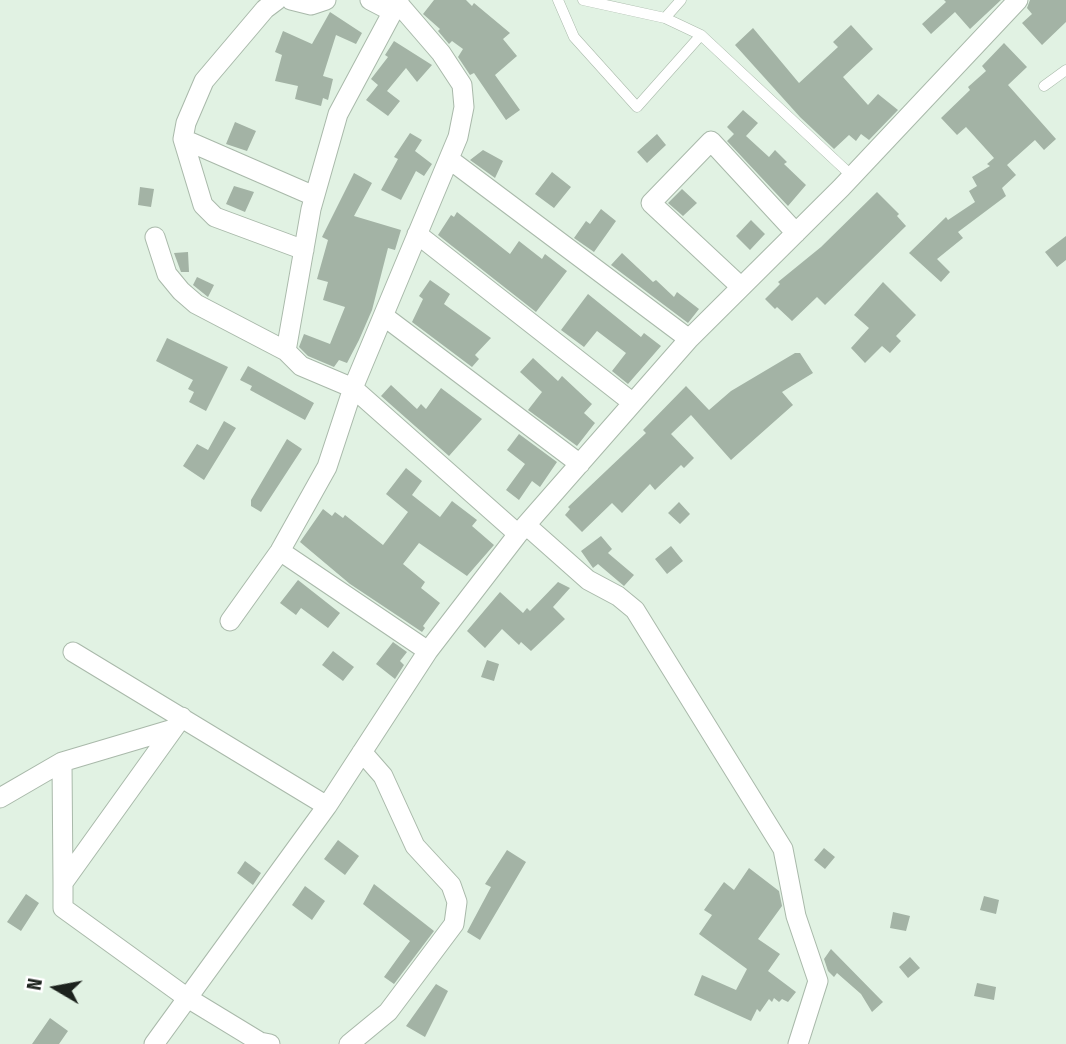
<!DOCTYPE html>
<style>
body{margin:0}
#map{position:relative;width:1066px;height:1044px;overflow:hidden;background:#e1f2e3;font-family:"Fira Sans Condensed",sans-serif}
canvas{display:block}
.north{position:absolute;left:21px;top:953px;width:70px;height:70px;-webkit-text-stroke:5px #fff;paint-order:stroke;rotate:280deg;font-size:19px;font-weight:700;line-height:28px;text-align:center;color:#1c221d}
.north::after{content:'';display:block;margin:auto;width:24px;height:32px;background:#1c221d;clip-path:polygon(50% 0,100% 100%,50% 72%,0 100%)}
</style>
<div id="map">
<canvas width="1066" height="1044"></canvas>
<div class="north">N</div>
</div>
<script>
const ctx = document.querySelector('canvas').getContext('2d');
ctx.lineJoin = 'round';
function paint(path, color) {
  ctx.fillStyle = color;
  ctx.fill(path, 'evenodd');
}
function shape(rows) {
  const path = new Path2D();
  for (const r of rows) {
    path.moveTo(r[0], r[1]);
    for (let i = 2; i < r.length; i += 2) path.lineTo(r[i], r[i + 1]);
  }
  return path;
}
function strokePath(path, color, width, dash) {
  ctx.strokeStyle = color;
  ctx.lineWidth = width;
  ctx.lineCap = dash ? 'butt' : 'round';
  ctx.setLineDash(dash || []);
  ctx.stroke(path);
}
paint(shape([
 [434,0,466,0,472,6,474,3,510,33,503,39,517,56,495,75,520,110,506,120,474,73,470,75,458,57,463,49,452,41,449,44,438,31,440,29,423,14],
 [944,0,1001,0,970,29,955,12,931,34,922,24,946,2],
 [1030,0,1066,0,1066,22,1042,45,1022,23,1032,14,1027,8],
 [330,12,362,33,356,44,336,35,323,76,333,79,328,100,323,98,321,106,295,99,298,86,275,81,282,55,275,52,283,31,312,44],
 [851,25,873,49,843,77,868,105,878,94,898,110,869,140,861,134,856,141,849,135,834,149,800,117,735,45,753,28,799,83,838,47,833,42],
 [394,41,432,65,417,82,406,68,387,91,400,101,388,116,366,100,378,85,371,79,388,57,385,55],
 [1004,43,1027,67,1008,85,1056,139,1044,150,1035,140,1007,165,1016,175,1002,188,1006,196,958,232,963,238,937,259,950,272,941,282,909,253,946,217,948,220,975,202,969,191,977,186,972,177,990,166,987,164,994,158,966,127,957,135,941,118,970,90,968,87,986,71,982,66],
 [743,110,758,123,746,136,769,157,775,150,787,162,784,164,806,185,788,206,727,141,734,134,727,127],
 [235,122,256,131,247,151,226,144],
 [410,133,422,140,415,151,432,164,424,176,416,171,401,200,381,190,398,159,394,157],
 [657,134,666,145,647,163,637,152],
 [483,150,503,161,495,178,470,160],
 [552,172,571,187,554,208,535,194],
 [354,173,372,183,354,216,401,230,395,250,388,248,372,310,359,340,347,363,339,360,334,367,308,356,299,347,304,334,330,344,345,307,323,300,328,282,317,279,328,240,322,237],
 [234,186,254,192,245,212,226,204],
 [140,187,154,189,151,207,138,205],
 [682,189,697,203,683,216,668,203],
 [877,192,899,214,897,216,906,226,825,305,817,297,792,321,777,307,775,309,765,299,780,284,778,282,821,247],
 [601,209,616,221,594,252,574,238,586,221,590,224],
 [457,212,510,254,519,241,542,259,545,254,567,271,536,312,438,235,451,215,454,217],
 [751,220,765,234,750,250,736,236],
 [1066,236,1066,260,1057,267,1045,252],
 [188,252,189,272,181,272,174,253],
 [622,253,653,282,656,280,674,297,677,292,699,309,688,323,611,265],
 [197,277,214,285,208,297,193,285],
 [430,280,450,294,444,304,491,338,475,355,479,359,472,367,412,322,423,299,419,296],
 [883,282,916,315,896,336,901,341,890,353,882,346,865,363,851,348,869,328,854,315],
 [588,294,641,337,644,333,661,346,628,384,612,371,626,353,597,331,584,347,561,330],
 [167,338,228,367,206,411,189,402,194,392,188,389,193,380,156,361],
 [795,353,800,353,813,373,782,392,793,405,731,460,691,415,671,434,694,458,684,468,681,465,655,490,650,484,622,513,612,503,582,532,565,515,570,509,568,507,646,433,643,430,686,386,709,410,731,391],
 [533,358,558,381,562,376,592,404,584,413,595,423,577,446,528,410,542,392,520,372],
 [248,366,314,403,305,420,250,390,252,386,240,380],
 [391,385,417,409,421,404,426,409,441,388,482,419,449,456,381,396],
 [224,421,236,428,204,480,183,466,197,444,208,450],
 [519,434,557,462,540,487,532,481,519,500,506,490,525,464,507,450],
 [287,439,302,449,261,512,251,506,251,500],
 [406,468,422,481,412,495,440,517,452,501,477,520,472,526,494,545,467,576,419,543,403,564,425,582,421,588,440,603,423,626,425,628,422,632,350,584,300,542,323,509,332,516,335,512,343,518,345,515,383,545,408,512,386,494],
 [679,502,690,514,680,524,668,513],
 [601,536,612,549,608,553,634,575,624,586,598,564,593,568,581,551],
 [671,546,683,561,667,574,655,559],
 [298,580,340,613,328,628,301,608,296,615,280,603],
 [558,582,570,588,553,607,565,619,531,651,521,642,519,645,502,629,485,648,467,631,500,592,523,613,527,608,530,611],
 [393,642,407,652,400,661,404,665,395,679,376,664],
 [333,651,354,667,343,681,322,665],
 [487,660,499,664,494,681,481,677],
 [338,840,359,856,345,875,324,859],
 [824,848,835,857,825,869,814,860],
 [507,850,526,862,480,940,467,932,491,887,485,884],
 [245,861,261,873,253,885,237,873],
 [749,868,779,891,782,906,758,939,780,954,768,971,796,992,788,1002,782,999,779,1002,774,998,772,1002,769,999,760,1012,757,1009,751,1021,694,995,702,975,736,990,747,969,699,934,712,915,704,910,724,882,734,890],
 [374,884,434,931,394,984,384,977,410,941,363,904],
 [305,886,325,901,312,920,292,905],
 [26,894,39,903,21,931,7,922],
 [984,896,999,900,996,914,980,910],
 [893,912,910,916,906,931,890,928],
 [831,949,883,1002,872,1012,861,994,837,973,834,977,828,971,824,959],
 [910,957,920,968,908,978,899,967],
 [977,983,996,987,994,1000,974,996],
 [436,984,448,991,425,1037,406,1026],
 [50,1018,68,1031,59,1044,32,1044]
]), '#a3b3a5');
const service = shape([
 [558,0,574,37,637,107,701,35,665,18,583,0],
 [665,18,681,0],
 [701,35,852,176],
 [1044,86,1066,70]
]);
const minor = shape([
 [277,0,265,9,204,81,186,123,183,139,203,205,215,217,304,250],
 [291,0,311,5,326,0],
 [370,0,393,12],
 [399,0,338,114,311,209,286,351,301,366,353,388,518,534],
 [183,139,314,196],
 [449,159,689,339],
 [417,234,633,403],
 [155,237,167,274,181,291,196,304,286,351],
 [740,286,651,203,711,141,796,233],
 [385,317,580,464],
 [526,525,588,580,618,596,635,610,783,849,796,916,818,981,798,1044],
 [280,551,428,651],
 [230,621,280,551,327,467,353,388,458,137,464,107,462,85,441,53,397,2],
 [73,652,327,806],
 [182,717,63,883,63,908,186,997,260,1042,270,1044],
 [62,762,63,883],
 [0,798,62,762,173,729],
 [154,1044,327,806,428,651,518,534,689,339,841,188,1018,0],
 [349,1044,388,1012,454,924,457,902,451,885,415,846,383,776,362,752]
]);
strokePath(service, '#a9b9aa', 11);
strokePath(minor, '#a9b9aa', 21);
strokePath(service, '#fff', 10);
strokePath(minor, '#fff', 19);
</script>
